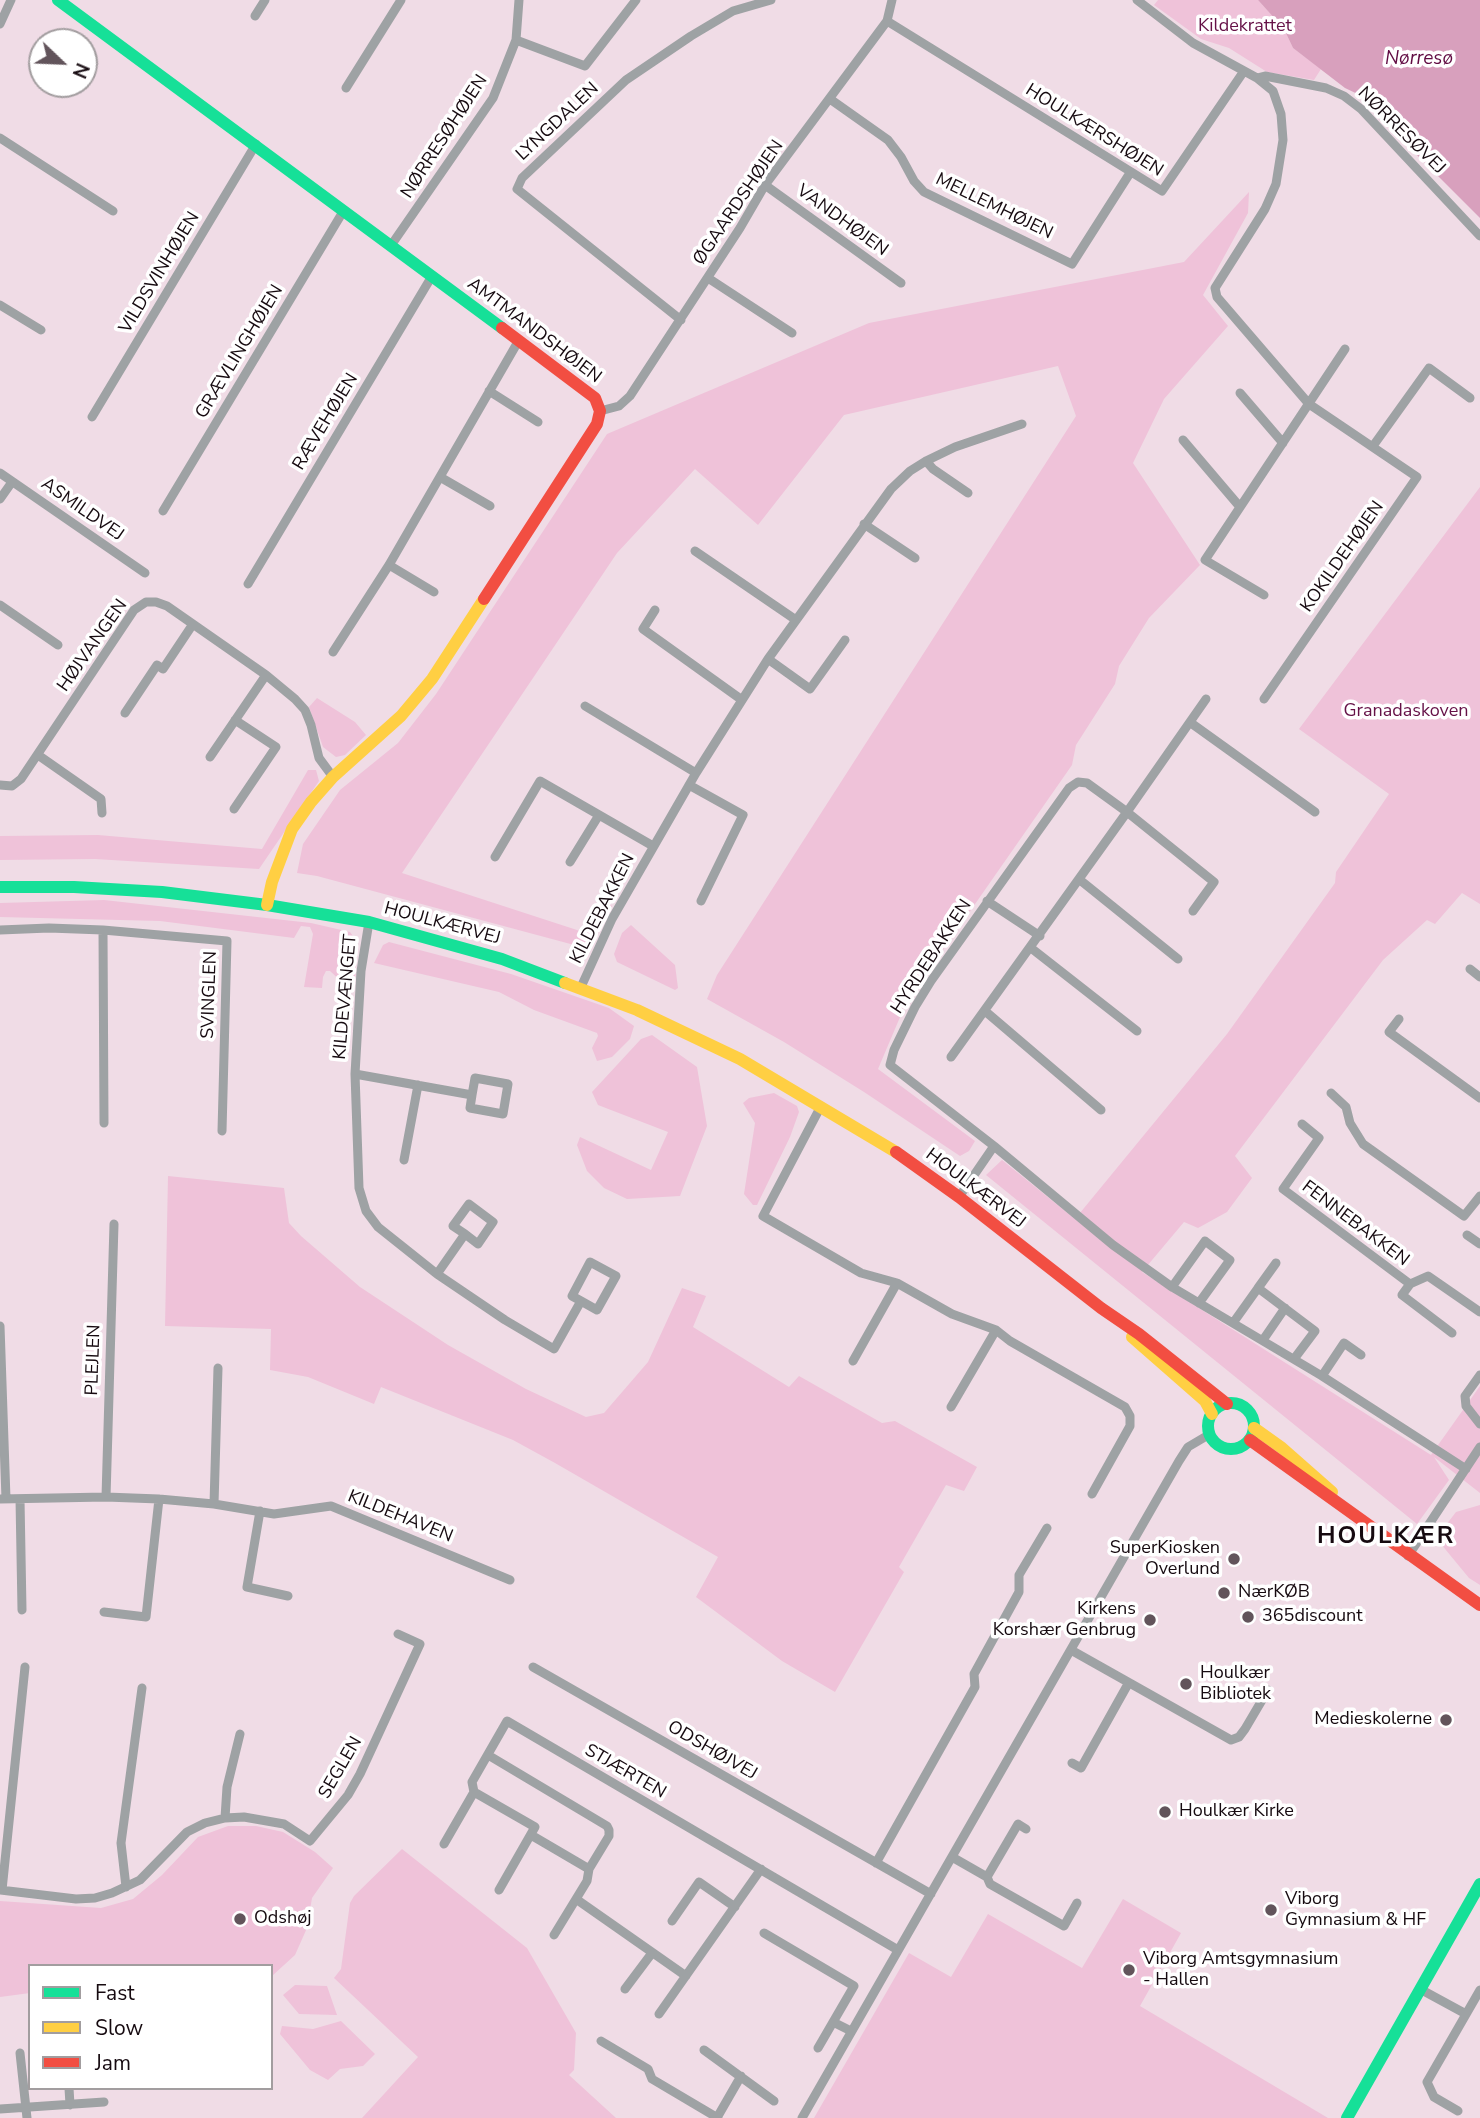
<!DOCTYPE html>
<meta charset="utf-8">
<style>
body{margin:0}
#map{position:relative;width:1480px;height:2118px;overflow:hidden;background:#f0dce6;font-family:"Nunito Sans",sans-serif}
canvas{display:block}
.legend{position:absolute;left:28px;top:1964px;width:245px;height:126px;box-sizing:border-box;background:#fff;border:2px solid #a29d9f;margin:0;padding:9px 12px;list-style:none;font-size:21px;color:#160a10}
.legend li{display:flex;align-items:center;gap:14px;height:35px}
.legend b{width:35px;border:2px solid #a29d9f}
.north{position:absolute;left:28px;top:28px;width:70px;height:70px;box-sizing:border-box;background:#fff;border:2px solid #a29d9f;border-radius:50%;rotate:113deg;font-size:19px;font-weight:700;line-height:28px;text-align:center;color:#160a10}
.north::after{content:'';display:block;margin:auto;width:24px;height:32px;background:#62545b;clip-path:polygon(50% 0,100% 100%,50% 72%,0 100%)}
</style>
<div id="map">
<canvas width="1480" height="2118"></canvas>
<ul class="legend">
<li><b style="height:9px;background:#16e098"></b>Fast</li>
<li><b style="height:9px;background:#ffcf43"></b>Slow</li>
<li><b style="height:9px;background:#f24e42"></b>Jam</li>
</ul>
<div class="north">N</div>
</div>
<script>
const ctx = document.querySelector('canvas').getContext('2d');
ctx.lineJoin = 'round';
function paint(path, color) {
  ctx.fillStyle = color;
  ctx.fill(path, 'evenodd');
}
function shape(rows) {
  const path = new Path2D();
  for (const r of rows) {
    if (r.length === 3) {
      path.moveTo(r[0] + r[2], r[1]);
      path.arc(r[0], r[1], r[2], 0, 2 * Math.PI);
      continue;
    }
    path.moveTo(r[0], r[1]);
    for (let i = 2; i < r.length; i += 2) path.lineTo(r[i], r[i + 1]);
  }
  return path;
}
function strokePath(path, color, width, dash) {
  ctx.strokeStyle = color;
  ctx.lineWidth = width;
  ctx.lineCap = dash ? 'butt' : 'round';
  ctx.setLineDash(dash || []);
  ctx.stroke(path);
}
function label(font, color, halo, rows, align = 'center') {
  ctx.font = font + ' "Nunito Sans",sans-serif';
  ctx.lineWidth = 7;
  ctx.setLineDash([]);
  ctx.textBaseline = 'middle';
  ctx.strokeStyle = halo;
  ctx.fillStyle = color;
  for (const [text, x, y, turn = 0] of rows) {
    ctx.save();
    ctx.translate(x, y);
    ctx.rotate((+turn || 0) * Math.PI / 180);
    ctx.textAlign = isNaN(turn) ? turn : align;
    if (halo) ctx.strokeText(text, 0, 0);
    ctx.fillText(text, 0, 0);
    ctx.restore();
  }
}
paint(shape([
 [1158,0,1258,0,1284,29,1293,48,1321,69,1314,80,1267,72,1229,48,1201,39,1154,5],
 [1249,192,1248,213,1203,295,1228,326,1164,399,1133,463,1200,565,1149,618,1119,666,1115,684,1076,745,1072,765,906,1003,878,1069,975,1141,969,1151,960,1156,864,1092,784,1042,707,999,717,975,1076,416,1058,366,844,415,758,525,695,469,617,553,402,873,580,931,597,903,605,900,612,906,589,943,578,946,317,876,297,873,303,844,340,790,398,743,436,694,607,434,869,323,1184,262],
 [1480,487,1480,904,1462,893,1435,924,1427,920,1383,960,1235,1156,1252,1178,1227,1212,1198,1228,1184,1222,1142,1272,1431,1455,1480,1386,1480,1493,1434,1457,1449,1480,1417,1524,986,1175,1002,1160,1075,1219,1227,1034,1335,883,1336,872,1389,794,1299,729],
 [317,698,355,722,366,735,345,755,336,757,323,747,309,707],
 [308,770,316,770,319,781,259,869,95,859,0,860,0,836,98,835,262,849],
 [104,900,311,923,350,932,358,943,354,991,344,990,344,984,330,971,326,971,323,977,322,988,304,987,313,934,310,927,301,926,294,938,160,921,0,917,0,903],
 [631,925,675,965,678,988,675,990,617,962,614,954,622,933],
 [389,942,511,974,609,1008,634,1026,630,1039,612,1057,597,1061,592,1048,598,1036,597,1033,534,1010,499,992,374,963,383,945],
 [652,1035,697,1067,707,1126,680,1196,627,1199,604,1188,587,1171,577,1145,580,1137,651,1170,668,1132,598,1105,592,1092,641,1039],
 [774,1093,797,1106,799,1112,790,1137,757,1205,753,1205,744,1194,755,1123,743,1103,749,1098],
 [168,1176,284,1188,289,1223,301,1236,360,1287,448,1345,526,1389,586,1417,604,1413,648,1362,682,1288,706,1296,693,1327,789,1387,799,1376,882,1423,895,1421,977,1467,964,1491,946,1485,899,1567,904,1572,835,1692,782,1661,696,1597,718,1557,555,1463,513,1440,381,1387,374,1404,308,1377,270,1370,271,1329,165,1326],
 [1480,1505,1480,1585,1469,1578,1436,1538,1456,1512],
 [228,1826,256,1826,283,1832,315,1852,333,1868,312,1898,307,1928,295,1955,272,1976,271,1966,30,1966,30,1993,0,1997,0,1901,101,1908,133,1899,162,1875,198,1837],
 [402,1849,527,1948,576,2033,574,2070,569,2075,616,2118,362,2118,418,2057,334,1978,341,1969,350,1903,354,1896],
 [1123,1899,1181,1933,1140,2006,1328,2118,814,2118,909,1953,951,1977,988,1914,1082,1968],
 [295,1985,327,1986,337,2015,299,2014,283,1995],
 [341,2021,375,2054,363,2066,340,2069,328,2080,310,2070,280,2034,282,2026,313,2029]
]), '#efc2d9');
paint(shape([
 [1258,0,1480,0,1480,218,1405,143,1389,109,1345,88,1293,48,1284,29]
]), '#d8a0bd');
strokePath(shape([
 [1137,0,1193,43,1257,78,1265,76,1326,88,1344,96,1361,109,1480,236],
 [255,16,265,0],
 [887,21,1162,191,1244,71],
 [0,24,11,0],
 [516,40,585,66,636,0],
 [1257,78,1273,91,1281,114,1283,140,1276,184,1265,209,1215,288,1217,297,1309,404,1417,477,1264,699],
 [346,88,401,0],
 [830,99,888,140,901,157,914,181,924,192,1072,264,1130,173],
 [0,138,113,211],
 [765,185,901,283],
 [392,244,493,98,516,40,519,0],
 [708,278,792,333],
 [0,305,41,330],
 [681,320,517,189,522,178,626,80,691,36,733,11,771,0],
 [489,391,538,422],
 [1240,393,1283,443],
 [600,411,619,406,630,396,740,228,765,185,887,21,892,0],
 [92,417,256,144],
 [1183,440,1240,507],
 [1373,446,1429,368,1470,398],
 [926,461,933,469,968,493],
 [0,473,145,573],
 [440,477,490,506],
 [0,499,12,482],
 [163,511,344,210],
 [864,524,915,558],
 [695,551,796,620],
 [389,565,434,592],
 [248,584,432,276],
 [1264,595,1205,560,1345,349],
 [0,605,58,645],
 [655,610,643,629,742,700],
 [333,652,389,565,519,340],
 [768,659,810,689,845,640],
 [585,706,696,773],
 [125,713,157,665,163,669,193,624],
 [1191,723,1315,812],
 [38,755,101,799,102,813],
 [210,757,266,675],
 [0,785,12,786,21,779,134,610,146,602,156,602,167,606,266,675,295,699,305,710,311,725,319,758,333,777],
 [689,785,743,815,701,901],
 [234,809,276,747,235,720],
 [495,857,540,781,653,846],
 [570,862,599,815],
 [1080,880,1178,959],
 [987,901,1040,936],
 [369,922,361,971,355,1074,359,1188,366,1211,378,1227,437,1274,505,1320,554,1349,581,1301,572,1296,590,1262,616,1276,597,1310,581,1301],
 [0,930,49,928,103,930,227,941,222,1131],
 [103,930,104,1123],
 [1031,948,1137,1031],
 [1470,969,1480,977],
 [581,987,612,919,696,773,768,659,891,489,910,471,926,461,955,447,1022,424],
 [985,1011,1101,1110],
 [1399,1019,1389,1032,1480,1098],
 [951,1057,1127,812,1214,882,1193,911],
 [355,1074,472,1095,470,1108,503,1114,508,1084,475,1078,472,1095],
 [1331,1093,1346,1107,1350,1123,1363,1144,1464,1216,1480,1196],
 [821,1106,763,1216,861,1273,897,1283,952,1314,996,1330,1010,1341,1125,1407,1130,1416,1130,1426,1092,1494],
 [1302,1124,1319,1138,1283,1189,1410,1284,1428,1276,1480,1312],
 [994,1146,1113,1245,1172,1287,1322,1376,1466,1469],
 [404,1160,418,1085],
 [959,1197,994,1146,890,1065,894,1050,915,1007,931,981,1069,788,1078,782,1087,783,1127,812,1206,699],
 [1467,1235,1480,1244],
 [437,1274,465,1234,478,1244,493,1222,469,1204,453,1226,465,1234],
 [1410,1284,1402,1295,1452,1333],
 [1172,1287,1205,1241,1230,1260,1199,1303],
 [1258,1288,1276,1263],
 [1233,1323,1258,1288,1315,1331,1294,1359],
 [0,1326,6,1499],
 [1263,1340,1285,1308],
 [853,1361,897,1283],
 [1480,1375,1465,1396,1466,1406,1480,1424],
 [1322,1376,1344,1343,1361,1355],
 [951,1407,996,1330],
 [106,1497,114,1224],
 [0,1499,106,1497,159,1499,214,1504,274,1514,331,1506,510,1580],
 [20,1499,22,1610],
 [214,1504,218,1368],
 [260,1511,247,1587,288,1596],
 [1408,1556,1480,1447],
 [104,1612,146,1617,159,1499],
 [1071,1650,1231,1740,1239,1737,1245,1729,1268,1690],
 [533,1667,931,1894],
 [488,1755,607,1826,609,1830,609,1836,589,1869,587,1881,554,1935],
 [1072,1763,1081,1768,1128,1684],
 [474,1792,535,1827,499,1890],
 [225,1818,227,1787,240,1734],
 [531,1835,589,1869],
 [444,1844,474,1792,472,1782,507,1721,898,1950],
 [952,1857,987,1877,1018,1824,1026,1829],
 [876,1863,975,1687,974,1674,1019,1592,1019,1575,1047,1528],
 [987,1877,990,1884,1064,1926,1077,1903],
 [126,1887,121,1843,142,1688],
 [0,1890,76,1899,95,1898,112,1893,140,1880,187,1832,205,1823,225,1818,244,1817,284,1824,310,1841,348,1795,360,1774,420,1644,398,1634],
 [2,1890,25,1667],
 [576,1899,686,1976],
 [672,1921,699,1882,735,1907],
 [764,1933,854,1986,818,2048],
 [625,1989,652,1953],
 [1420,1989,1466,2014],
 [659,2014,761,1869],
 [833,2022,851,2031],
 [601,2041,648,2069,652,2079,718,2118],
 [704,2050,774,2101],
 [20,2053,27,2118],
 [69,2088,70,2105],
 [0,2109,104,2102],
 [1458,2111,1434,2097,1427,2082,1480,1990],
 [718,2116,741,2076],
 [802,2118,1179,1461,1188,1447,1210,1434]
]), '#9ea2a4', 9);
strokePath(shape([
 [58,0,502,328],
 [0,887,74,887,162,892,267,905,369,922,502,959,565,983],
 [1231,1426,23],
 [1347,2118,1480,1884]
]), '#16e098', 12);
strokePath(shape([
 [267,905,272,882,292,829,311,802,333,777,401,716,432,679,484,599],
 [565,983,637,1010,740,1059,896,1152],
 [1132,1337,1205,1401,1212,1414],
 [1254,1428,1282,1448,1332,1492]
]), '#ffcf43', 12);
strokePath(shape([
 [484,599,597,424,600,411,595,398,502,328],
 [896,1152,959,1197,1101,1308,1139,1334,1227,1404],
 [1250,1440,1480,1605]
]), '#f24e42', 12);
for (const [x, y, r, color] of [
 [1234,1559,7,"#62545b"],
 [1224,1593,7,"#62545b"],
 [1248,1617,7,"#62545b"],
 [1150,1620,7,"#62545b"],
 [1186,1684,7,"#62545b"],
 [1446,1720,7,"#62545b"],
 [1165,1812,7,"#62545b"],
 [1271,1910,7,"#62545b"],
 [240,1919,7,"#62545b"],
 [1129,1970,7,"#62545b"]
]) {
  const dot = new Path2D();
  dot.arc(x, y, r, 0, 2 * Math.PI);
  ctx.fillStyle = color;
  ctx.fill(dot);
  strokePath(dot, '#fff', 2.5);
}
label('18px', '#651147', '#fff', [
 ["Kildekrattet",1245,27],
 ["Granadaskoven",1406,712]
]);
label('18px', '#160a10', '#fff', [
 ["LYNGDALEN",558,122,-43],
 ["HOULKÆRSHØJEN",1094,131,32],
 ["NØRRESØVEJ",1401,131,45],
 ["NØRRESØHØJEN",445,137,-57],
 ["ØGAARDSHØJEN",739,203,-56],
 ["MELLEMHØJEN",994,207,26],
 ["VANDHØJEN",842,221,36],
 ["VILDSVINHØJEN",160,273,-59],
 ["AMTMANDSHØJEN",534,331,37],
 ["GRÆVLINGHØJEN",240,352,-59],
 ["RÆVEHØJEN",326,422,-59],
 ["ASMILDVEJ",82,510,35],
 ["KOKILDEHØJEN",1343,557,-55],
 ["HØJVANGEN",93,646,-55],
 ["KILDEBAKKEN",603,909,-63],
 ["HOULKÆRVEJ",442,924,15],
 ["HYRDEBAKKEN",932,957,-57],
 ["SVINGLEN",210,995,-88],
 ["KILDEVÆNGET",346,997,-85],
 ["HOULKÆRVEJ",975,1189,37],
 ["FENNEBAKKEN",1355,1224,37],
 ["PLEJLEN",94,1360,-88],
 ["KILDEHAVEN",400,1517,22],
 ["ODSHØJVEJ",712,1751,30],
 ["SEGLEN",341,1768,-60],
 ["STJÆRTEN",625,1772,30]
]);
label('18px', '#160a10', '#fff', [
 ["SuperKiosken",1220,1549,"right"],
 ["Overlund",1220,1570,"right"],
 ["NærKØB",1238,1593],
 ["Kirkens",1136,1610,"right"],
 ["Korshær Genbrug",1136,1631,"right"],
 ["365discount",1262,1617],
 ["Houlkær",1200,1674],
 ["Bibliotek",1200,1695],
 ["Medieskolerne",1432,1720,"right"],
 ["Houlkær Kirke",1179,1812],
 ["Viborg",1285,1900],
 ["Gymnasium & HF",1285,1921],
 ["Odshøj",254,1919],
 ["Viborg Amtsgymnasium",1143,1960],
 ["- Hallen",1143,1981]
], 'left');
label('italic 19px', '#600a42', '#fff', [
 ["Nørresø",1419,59]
]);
ctx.letterSpacing = '2px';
label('bold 24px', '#160a10', '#fff', [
 ["HOULKÆR",1386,1537]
]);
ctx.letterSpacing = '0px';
</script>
